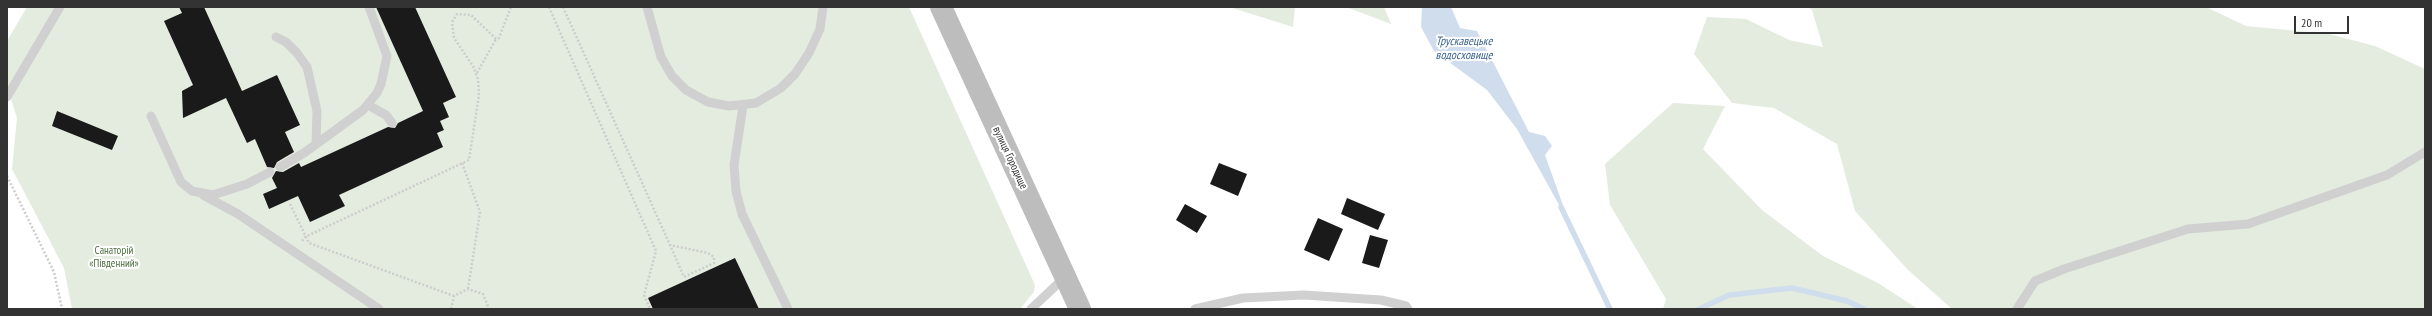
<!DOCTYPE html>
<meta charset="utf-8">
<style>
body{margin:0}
#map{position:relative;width:2432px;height:316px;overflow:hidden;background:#fff;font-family:"PT Sans Narrow",sans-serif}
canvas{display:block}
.frame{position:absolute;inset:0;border:8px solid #333;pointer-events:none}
.scale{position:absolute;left:2294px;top:16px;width:55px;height:18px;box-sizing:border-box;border:2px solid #333;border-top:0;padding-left:5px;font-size:12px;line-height:14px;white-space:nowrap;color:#333;-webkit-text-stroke:3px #fff;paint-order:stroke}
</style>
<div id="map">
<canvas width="2432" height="316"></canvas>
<div class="frame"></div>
<div class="scale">20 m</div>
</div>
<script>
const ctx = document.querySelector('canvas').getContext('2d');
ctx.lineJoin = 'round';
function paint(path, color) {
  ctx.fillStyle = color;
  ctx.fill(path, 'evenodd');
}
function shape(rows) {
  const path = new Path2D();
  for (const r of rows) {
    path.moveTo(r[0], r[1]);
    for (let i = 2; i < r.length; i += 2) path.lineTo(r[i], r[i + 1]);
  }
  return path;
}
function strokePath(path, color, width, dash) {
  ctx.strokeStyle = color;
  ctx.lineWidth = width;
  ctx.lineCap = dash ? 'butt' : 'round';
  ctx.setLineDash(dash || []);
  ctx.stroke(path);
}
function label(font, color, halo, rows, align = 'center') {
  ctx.font = font + ' "PT Sans Narrow",sans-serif';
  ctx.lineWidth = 4;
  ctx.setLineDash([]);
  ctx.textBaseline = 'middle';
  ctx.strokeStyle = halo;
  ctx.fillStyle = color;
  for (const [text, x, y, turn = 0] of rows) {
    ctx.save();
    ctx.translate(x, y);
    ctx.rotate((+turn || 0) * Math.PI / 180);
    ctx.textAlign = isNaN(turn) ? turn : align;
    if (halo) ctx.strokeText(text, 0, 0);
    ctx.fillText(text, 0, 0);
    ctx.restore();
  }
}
paint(shape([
 [27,7,909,7,1035,285,1034,292,1020,309,72,309,64,268,12,169,17,118,11,99,7,96,7,41],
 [1229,7,1295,7,1293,27],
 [1346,7,1384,7,1391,24],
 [1808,7,2206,7,2246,26,2329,34,2375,46,2425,69,2425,309,1952,309,1907,269,1855,211,1837,144,1774,108,1732,103,1694,54,1707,17,1746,19,1789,40,1823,47,1812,10],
 [1673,103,1725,106,1703,149,1762,210,1823,256,1878,283,1918,309,1663,309,1666,299,1610,205,1605,164]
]), '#e4ecdf');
paint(shape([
 [1422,7,1451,7,1460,28,1477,31,1529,132,1545,136,1552,146,1545,155,1564,208,1563,212,1517,129,1487,90,1434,51,1421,27]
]), '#d0dded');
strokePath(shape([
 [1561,207,1610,309],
 [1699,309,1729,295,1792,288,1847,301,1864,309]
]), '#d0dded', 5.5);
paint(shape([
 [179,7,204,7,242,91,277,75,300,125,285,132,294,152,277,162,274,168,267,167,255,139,247,143,226,98,183,118,182,91,193,85,164,21,182,13],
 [376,7,415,7,456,97,443,103,449,117,440,121,444,130,437,133,443,147,339,195,345,206,310,222,298,196,269,209,263,194,277,188,272,178,276,171,283,172,299,163,301,167,388,127,395,128,398,123,423,111],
 [57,111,118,136,112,150,52,126],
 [1219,163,1247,174,1238,196,1210,184],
 [1347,198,1385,214,1378,230,1341,214],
 [1185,204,1207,216,1197,233,1176,220],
 [1318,218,1343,229,1329,261,1304,250],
 [1370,235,1388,240,1379,268,1362,263],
 [735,258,759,309,653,309,648,298]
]), '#1a1a1a');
strokePath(shape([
 [549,7,656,251,644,295,650,309],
 [563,7,670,245,684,277,714,263,714,257,708,253,670,245],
 [477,73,496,39],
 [462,163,480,212,468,289],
 [7,176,54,272,62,309],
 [290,204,309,243,454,296],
 [302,241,305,237,469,160,479,95,478,79,473,66,454,38,452,22,457,14,471,15,496,39,499,38,511,7],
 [451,309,454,296,468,289,483,294,489,309]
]), '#cdcdcd', 2.5, [2, 2]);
strokePath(shape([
 [647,7,661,57,672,76,686,90,708,102,729,106,756,103,781,88,795,74,809,53,820,29,823,7],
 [276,37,286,42,297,53,307,67,317,111,316,144],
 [7,97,60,7],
 [368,105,386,115,392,123],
 [743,106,734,165,736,191,742,214,788,309],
 [151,116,181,182,192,191,213,195,247,184,270,172],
 [280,167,304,153,363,110,377,93,381,84,387,56,369,7],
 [203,195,238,214,379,309],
 [1031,309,1065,277],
 [1195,309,1243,298,1304,295,1381,300,1406,306,1408,309],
 [2017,309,2035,281,2064,269,2188,229,2248,224,2387,175,2425,152]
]), '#d0d0d0', 9);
strokePath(shape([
 [941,7,1080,309]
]), '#bdbdbd', 22);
label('11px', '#333', '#fff', [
 ["вулиця Городище",1010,158,65]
]);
label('11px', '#4e6e40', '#fff', [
 ["Санаторій",114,251],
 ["«Південний»",114,264]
]);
label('italic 12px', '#416794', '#fff', [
 ["Трускавецьке",1464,42],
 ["водосховище",1464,56]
]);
</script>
